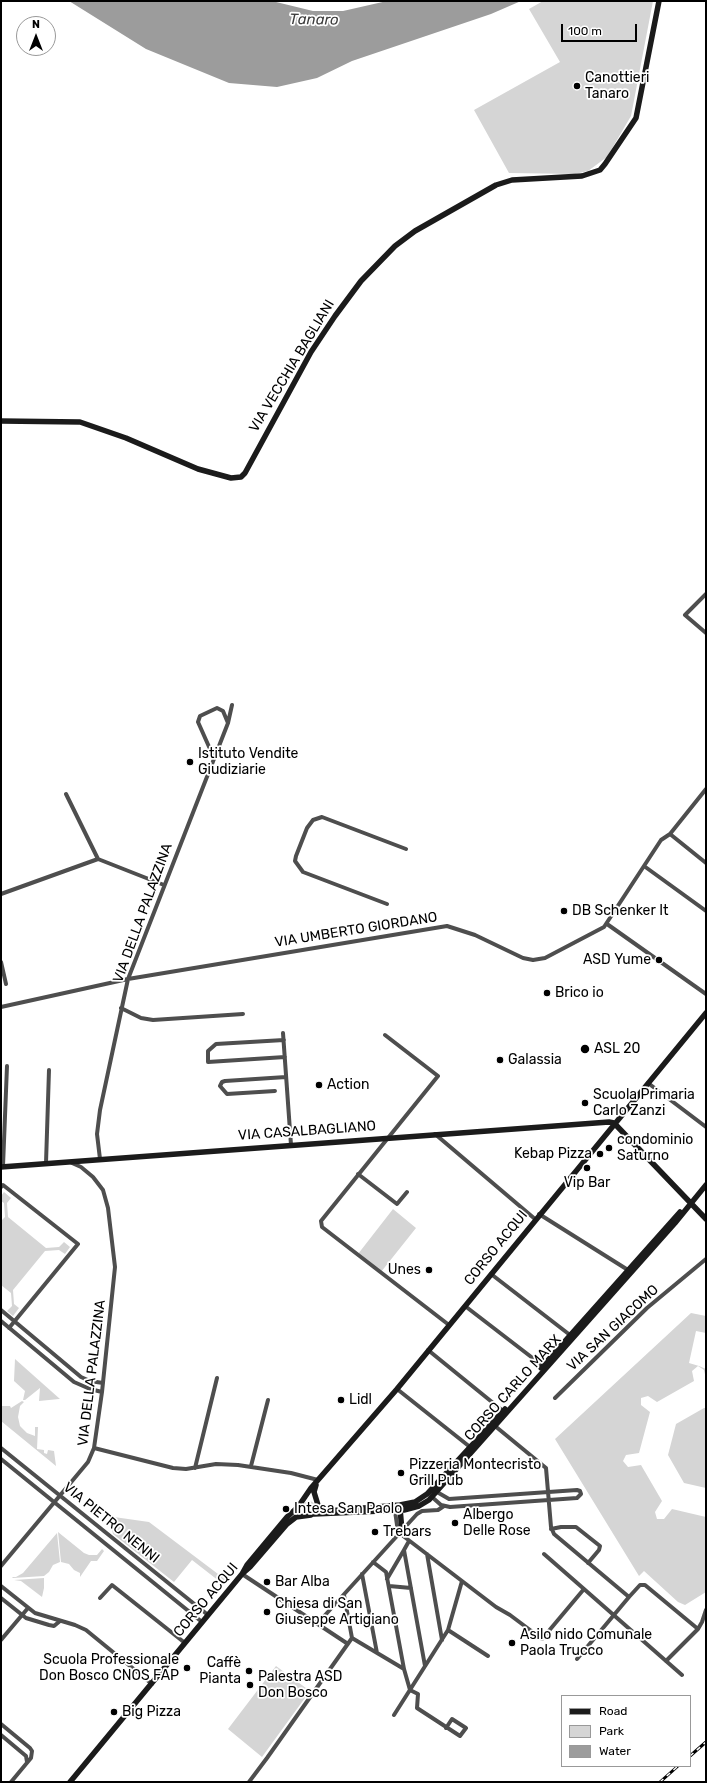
<!DOCTYPE html>
<meta charset="utf-8">
<style>
body{margin:0}
#map{position:relative;width:707px;height:1783px;overflow:hidden;background:#fff;font-family:Rubik,sans-serif}
canvas{display:block}
.frame{position:absolute;inset:0;border:2px solid #000;pointer-events:none}
.legend{position:absolute;left:561px;top:1695px;width:130px;height:72px;box-sizing:border-box;background:#fff;border:1px solid #999;margin:0;padding:5px 7px;list-style:none;font-size:12px;color:#000}
.legend li{display:flex;align-items:center;gap:8px;height:20px}
.legend b{width:20px;border:1px solid #999}
.north{position:absolute;left:16px;top:16px;width:40px;height:40px;box-sizing:border-box;background:#fff;border:1px solid #999;border-radius:50%;rotate:0deg;font-size:11px;font-weight:700;line-height:16px;text-align:center;color:#000}
.north::after{content:'';display:block;margin:auto;width:14px;height:18px;background:#000;clip-path:polygon(50% 0,100% 100%,50% 72%,0 100%)}
.scale{position:absolute;left:561px;top:24px;width:76px;height:18px;box-sizing:border-box;border:2px solid #000;border-top:0;padding-left:5px;font-size:12px;line-height:14px;white-space:nowrap;color:#000;-webkit-text-stroke:3px #fff;paint-order:stroke}
</style>
<div id="map">
<canvas width="707" height="1783"></canvas>
<div class="frame"></div>
<ul class="legend">
<li><b style="height:5px;background:#1b1b1b"></b>Road</li>
<li><b style="height:11px;background:#d5d5d5"></b>Park</li>
<li><b style="height:11px;background:#9c9c9c"></b>Water</li>
</ul>
<div class="north">N</div>
<div class="scale">100 m</div>
</div>
<script>
const ctx = document.querySelector('canvas').getContext('2d');
ctx.lineJoin = 'round';
function paint(path, color) {
  ctx.fillStyle = color;
  ctx.fill(path, 'evenodd');
}
function shape(rows) {
  const path = new Path2D();
  for (const r of rows) {
    if (r.length === 3) {
      path.moveTo(r[0] + r[2], r[1]);
      path.arc(r[0], r[1], r[2], 0, 2 * Math.PI);
      continue;
    }
    path.moveTo(r[0], r[1]);
    for (let i = 2; i < r.length; i += 2) path.lineTo(r[i], r[i + 1]);
  }
  return path;
}
function strokePath(path, color, width, dash) {
  ctx.strokeStyle = color;
  ctx.lineWidth = width;
  ctx.lineCap = dash ? 'butt' : 'round';
  ctx.setLineDash(dash || []);
  ctx.stroke(path);
}
function label(font, color, halo, rows, align = 'center') {
  ctx.font = font + ' Rubik,sans-serif';
  ctx.lineWidth = 3.5;
  ctx.setLineDash([]);
  ctx.textBaseline = 'middle';
  ctx.strokeStyle = halo;
  ctx.fillStyle = color;
  for (const [text, x, y, turn = 0] of rows) {
    ctx.save();
    ctx.translate(x, y);
    ctx.rotate((+turn || 0) * Math.PI / 180);
    ctx.textAlign = isNaN(turn) ? turn : align;
    if (halo) ctx.strokeText(text, 0, 0);
    ctx.fillText(text, 0, 0);
    ctx.restore();
  }
}
paint(shape([
 [543,1,653,1,631,116,607,157,588,171,575,174,509,173,474,110,560,62,529,9],
 [4,1192,11,1198,7,1203,8,1217,46,1248,59,1247,64,1242,70,1247,65,1254,59,1250,45,1251,13,1290,14,1304,19,1308,13,1316,7,1311,12,1306,11,1293,1,1285,1,1221,5,1217,4,1203,1,1201,1,1196],
 [393,1209,416,1228,381,1272,358,1254],
 [691,1313,706,1316,706,1333,696,1331,689,1363,699,1366,706,1369,706,1379,704,1370,698,1366,692,1371,694,1381,657,1402,648,1396,641,1398,641,1405,650,1412,639,1453,626,1455,623,1461,628,1467,641,1465,662,1501,655,1512,657,1519,664,1519,672,1509,706,1517,706,1592,685,1605,678,1602,644,1571,639,1576,555,1439],
 [15,1359,60,1399,59,1399,39,1401,40,1388,25,1400,23,1400,25,1391,14,1381],
 [22,1401,24,1402,20,1406,18,1417,20,1426,27,1433,35,1436,35,1427,38,1427,37,1449,44,1450,44,1453,47,1454,48,1450,54,1451,56,1466,1,1421,1,1406,10,1406,11,1408],
 [704,1408,706,1408,706,1488,684,1483,668,1455,676,1424],
 [309,1507,6],
 [114,1517,149,1522,226,1580,224,1583,221,1580,219,1581,192,1560,174,1582,113,1534,110,1521],
 [58,1532,84,1553,89,1555,97,1555,102,1549,104,1551,97,1561,91,1561,80,1577,80,1573,74,1570,69,1564,61,1562],
 [57,1533,60,1562,53,1565,49,1572,44,1576,13,1578,12,1577,16,1577,23,1573],
 [44,1578,44,1588,42,1597,21,1581,14,1580],
 [276,1666,310,1691,262,1757,228,1729]
]), '#d5d5d5');
paint(shape([
 [69,1,272,1,313,11,343,11,387,1,521,1,491,14,352,61,317,78,277,87,229,83,146,49]
]), '#9c9c9c');
strokePath(shape([
 [706,594,685,615,706,633],
 [214,758,198,722,200,716,217,708,223,711,228,723],
 [66,794,98,859],
 [670,834,706,863],
 [644,866,706,911],
 [1,894,98,859,164,885],
 [387,904,303,872,295,861,296,856,307,828,313,820,322,817,406,849],
 [607,924,706,994],
 [1,962,6,984],
 [1,1007,128,979,447,926,475,935,523,958,533,960,545,958,604,927,661,840,670,834,706,789],
 [121,1008,141,1018,153,1020,243,1014],
 [283,1033,291,1145],
 [385,1035,438,1076,321,1221,322,1227,449,1325],
 [284,1040,216,1044,208,1051,208,1062,285,1057],
 [648,1083,706,1127],
 [275,1091,227,1094,220,1086,222,1082,225,1081,286,1077],
 [435,1134,535,1219],
 [100,1159,97,1134,100,1110,128,979,228,723,232,705],
 [46,1163,49,1070],
 [3,1166,7,1066],
 [358,1174,397,1204,407,1192],
 [1,1187,3,1185,78,1244,9,1328],
 [539,1214,628,1270],
 [491,1274,570,1335],
 [465,1306,543,1366],
 [1,1310,81,1377,90,1381,103,1383],
 [1,1321,74,1382,90,1389,102,1392],
 [428,1350,503,1411],
 [397,1389,470,1447],
 [555,1398,647,1308,706,1259],
 [495,1426,546,1468,551,1527,554,1534,629,1597,640,1585,645,1585,698,1629],
 [1,1448,208,1615],
 [94,1448,173,1468,186,1469,216,1464,238,1465,291,1473,318,1480],
 [1,1459,202,1622],
 [251,1466,268,1400],
 [195,1468,217,1378],
 [432,1497,441,1505,450,1507,577,1498,581,1494,580,1491,577,1490,449,1499,437,1492],
 [551,1529,561,1527,576,1527,600,1546,599,1550,588,1563],
 [409,1541,404,1550,425,1666],
 [427,1554,442,1640],
 [544,1554,584,1589],
 [373,1562,386,1572,404,1669,410,1690,418,1694,417,1708,460,1736,466,1728,452,1719,446,1728],
 [1,1566,88,1462,94,1448,102,1392,115,1267,108,1208,103,1190,93,1177,81,1167,72,1163],
 [242,1574,348,1644],
 [362,1574,377,1653],
 [387,1579,404,1550],
 [462,1581,496,1607,510,1615,542,1639,584,1589,682,1675],
 [1,1586,35,1613,75,1625,86,1630,152,1684],
 [389,1586,411,1588],
 [344,1595,352,1638],
 [1,1598,26,1618,49,1625,54,1626,60,1621],
 [100,1598,112,1585,185,1643],
 [317,1624,417,1514,422,1511,438,1510,444,1506],
 [448,1630,488,1656],
 [352,1638,404,1669],
 [1,1640,28,1608],
 [577,1659,629,1597],
 [666,1661,698,1629,702,1622,706,1610],
 [394,1715,448,1630,462,1581,398,1532,395,1511],
 [1,1724,30,1748,32,1751,31,1758,11,1782],
 [1,1735,26,1756,27,1762],
 [249,1782,267,1758,352,1638]
]), '#4e4e4e', 4);
strokePath(shape([
 [1,421,80,422,126,438,198,469,231,478,241,477,245,473,311,352,335,316,361,281,395,246,415,231,496,185,512,180,582,176,600,170,605,164,636,118,659,1],
 [1,1167,609,1122,614,1123,706,1219],
 [541,1368,680,1212],
 [318,1506,327,1511,400,1505,415,1502,427,1494,505,1409],
 [400,1508,402,1531],
 [314,1514,404,1510,419,1506,429,1500,675,1223,706,1185],
 [242,1574,247,1565,287,1517,298,1507,311,1488,397,1389,706,1013],
 [70,1782,242,1574,250,1567,287,1524,296,1517,311,1515,316,1512,318,1505,314,1492,316,1485]
]), '#1b1b1b', 5.5);
const rail = shape([
 [690,1756,706,1742],
 [660,1782,678,1766]
]);
strokePath(rail, '#000', 3);
strokePath(rail, '#fff', 1.5, [4.5]);
for (const [x, y, r, color] of [
 [577,86,4,"#000"],
 [190,762,4,"#000"],
 [564,911,4,"#000"],
 [659,960,4,"#000"],
 [547,993,4,"#000"],
 [585,1049,5,"#000"],
 [500,1060,4,"#000"],
 [319,1085,4,"#000"],
 [585,1103,4,"#000"],
 [609,1148,4,"#000"],
 [600,1154,4,"#000"],
 [587,1168,4,"#000"],
 [429,1270,4,"#000"],
 [341,1400,4,"#000"],
 [401,1473,4,"#000"],
 [286,1509,4,"#000"],
 [455,1523,4,"#000"],
 [375,1532,4,"#000"],
 [267,1582,4,"#000"],
 [267,1612,4,"#000"],
 [512,1643,4,"#000"],
 [187,1668,4,"#000"],
 [249,1671,4,"#000"],
 [250,1685,4,"#000"],
 [114,1712,4,"#000"]
]) {
  const dot = new Path2D();
  dot.arc(x, y, r, 0, 2 * Math.PI);
  ctx.fillStyle = color;
  ctx.fill(dot);
  strokePath(dot, '#fff', 1.5);
}
label('14px', '#000', '#fff', [
 ["Canottieri",585,78],
 ["Tanaro",585,94],
 ["Istituto Vendite",198,754],
 ["Giudiziarie",198,770],
 ["DB Schenker It",572,911],
 ["ASD Yume",651,960,"right"],
 ["Brico io",555,993],
 ["ASL 20",594,1049],
 ["Galassia",508,1060],
 ["Action",327,1085],
 ["Scuola Primaria",593,1095],
 ["Carlo Zanzi",593,1111],
 ["condominio",617,1140],
 ["Saturno",617,1156],
 ["Kebap Pizza",592,1154,"right"],
 ["Vip Bar",587,1183,"center"],
 ["Unes",421,1270,"right"],
 ["Lidl",349,1400],
 ["Pizzeria Montecristo",409,1465],
 ["Grill Pub",409,1481],
 ["Intesa San Paolo",294,1509],
 ["Albergo",463,1515],
 ["Delle Rose",463,1531],
 ["Trebars",383,1532],
 ["Bar Alba",275,1582],
 ["Chiesa di San",275,1604],
 ["Giuseppe Artigiano",275,1620],
 ["Asilo nido Comunale",520,1635],
 ["Paola Trucco",520,1651],
 ["Scuola Professionale",179,1660,"right"],
 ["Don Bosco CNOS FAP",179,1676,"right"],
 ["Caffè",241,1663,"right"],
 ["Pianta",241,1679,"right"],
 ["Palestra ASD",258,1677],
 ["Don Bosco",258,1693],
 ["Big Pizza",122,1712]
], 'left');
label('14px', '#000', '#fff', [
 ["VIA VECCHIA BAGLIANI",292,366,-59],
 ["VIA DELLA PALAZZINA",143,913,-70],
 ["VIA UMBERTO GIORDANO",356,930,-9],
 ["VIA CASALBAGLIANO",307,1131,-4],
 ["CORSO ACQUI",496,1248,-51],
 ["VIA SAN GIACOMO",613,1328,-43],
 ["VIA DELLA PALAZZINA",92,1373,-83],
 ["CORSO CARLO MARX",513,1388,-48],
 ["VIA PIETRO NENNI",111,1523,39],
 ["CORSO ACQUI",206,1600,-50]
]);
label('italic 15px', '#3d3d3d', '#fff', [
 ["Tanaro",314,20,1]
]);
</script>
